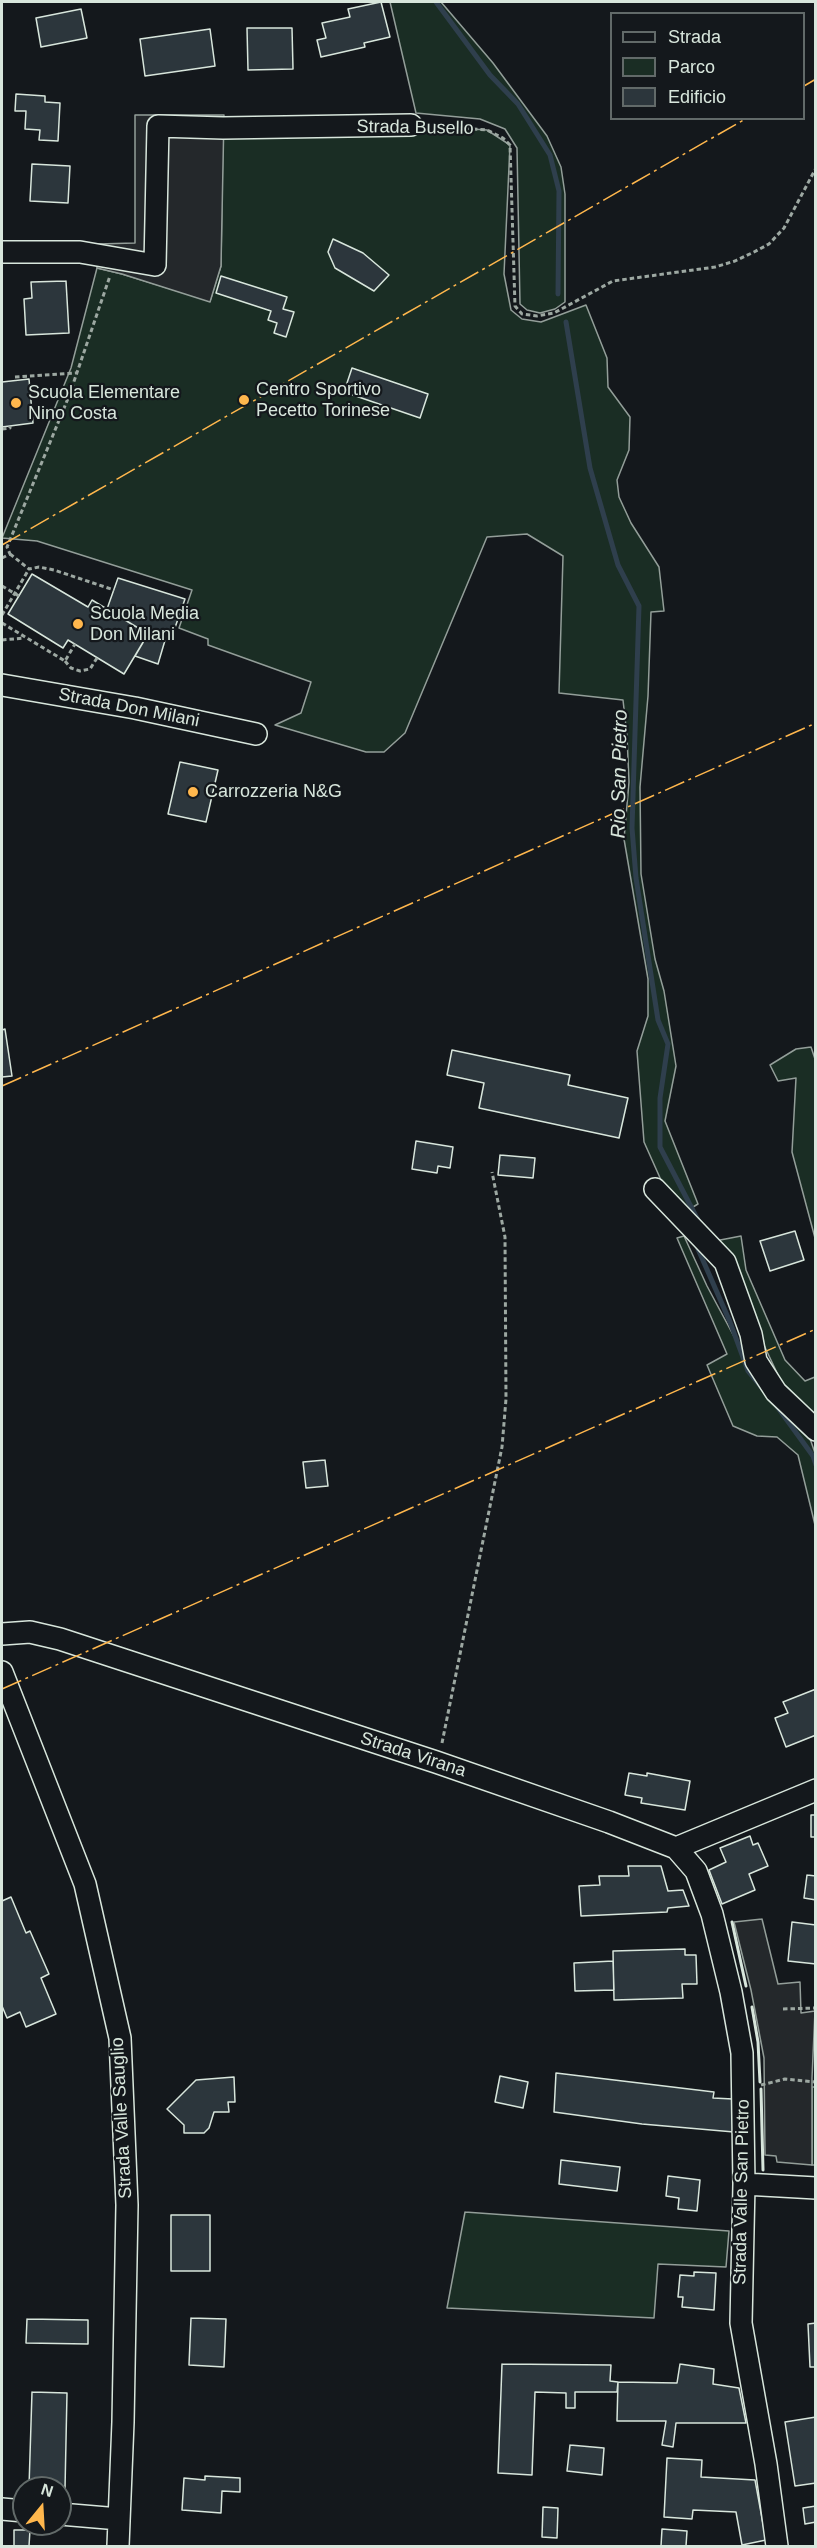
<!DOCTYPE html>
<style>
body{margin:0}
#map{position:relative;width:817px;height:2548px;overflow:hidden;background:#14181c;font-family:Arial,sans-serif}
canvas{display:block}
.frame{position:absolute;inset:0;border:3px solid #d8e6dc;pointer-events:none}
.legend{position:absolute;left:610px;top:12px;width:195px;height:108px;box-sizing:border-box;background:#14181c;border:2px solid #626a69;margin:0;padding:8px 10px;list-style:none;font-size:18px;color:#d8e6dc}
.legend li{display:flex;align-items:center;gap:12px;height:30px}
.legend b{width:30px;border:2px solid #626a69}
.north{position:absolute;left:12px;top:2476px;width:60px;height:60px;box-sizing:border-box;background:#14181c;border:2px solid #626a69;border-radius:50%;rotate:18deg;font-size:16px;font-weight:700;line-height:24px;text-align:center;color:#d8e6dc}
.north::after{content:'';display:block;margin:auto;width:21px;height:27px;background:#ffb74d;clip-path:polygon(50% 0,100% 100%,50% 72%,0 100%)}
</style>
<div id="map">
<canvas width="817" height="2548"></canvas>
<div class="frame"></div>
<ul class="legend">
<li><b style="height:8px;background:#14181c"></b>Strada</li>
<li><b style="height:16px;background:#1a2d24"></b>Parco</li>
<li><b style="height:16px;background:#2c363c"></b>Edificio</li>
</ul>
<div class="north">N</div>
</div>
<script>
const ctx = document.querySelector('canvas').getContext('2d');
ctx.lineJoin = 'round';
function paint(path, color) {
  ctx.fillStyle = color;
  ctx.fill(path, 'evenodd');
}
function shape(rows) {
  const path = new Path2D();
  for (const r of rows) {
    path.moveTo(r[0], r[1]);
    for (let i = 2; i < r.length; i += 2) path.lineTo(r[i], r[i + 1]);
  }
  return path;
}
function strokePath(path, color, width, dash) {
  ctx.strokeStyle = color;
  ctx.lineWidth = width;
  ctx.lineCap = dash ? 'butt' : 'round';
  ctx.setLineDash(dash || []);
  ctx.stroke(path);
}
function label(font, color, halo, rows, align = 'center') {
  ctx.font = font + ' Arial,sans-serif';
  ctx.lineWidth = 4.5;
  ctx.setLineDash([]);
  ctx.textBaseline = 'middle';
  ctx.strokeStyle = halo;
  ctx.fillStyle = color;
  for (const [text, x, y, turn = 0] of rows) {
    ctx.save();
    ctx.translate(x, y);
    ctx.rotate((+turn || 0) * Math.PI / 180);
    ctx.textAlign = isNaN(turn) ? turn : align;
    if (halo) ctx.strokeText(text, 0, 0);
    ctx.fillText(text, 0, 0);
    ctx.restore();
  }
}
const green = shape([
 [390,2,441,2,493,63,547,136,561,167,565,194,565,302,555,309,540,313,527,310,520,304,517,148,505,129,480,119,416,113,390,2],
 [411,125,487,130,510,145,504,274,511,310,522,319,541,322,586,305,607,358,608,387,630,417,629,450,617,480,619,497,631,523,659,567,664,611,651,612,648,696,640,787,641,874,655,959,664,991,676,1066,665,1121,698,1204,688,1210,665,1189,644,1142,637,1051,648,1016,648,979,624,839,629,782,627,736,623,700,559,693,563,556,527,534,487,537,405,733,384,752,366,752,275,725,301,713,311,682,208,645,208,639,179,628,192,590,37,541,2,538,71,368,97,268,122,274,210,301,221,266,223,128,411,125],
 [811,1047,816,1062,815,1238,792,1152,796,1078,778,1081,770,1065,796,1049,811,1047],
 [684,1236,707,1286,737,1342,773,1398,806,1427,815,1453,815,1525,798,1455,777,1437,757,1436,733,1426,707,1365,727,1354,677,1238,684,1236],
 [741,1236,746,1270,785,1360,805,1381,815,1377,815,1424,786,1392,715,1241,741,1236],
 [812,2087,816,2087,816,2165,812,2165,812,2087],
 [465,2212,729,2231,726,2267,658,2264,654,2318,447,2308,465,2212]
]);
paint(green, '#1a2d24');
strokePath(green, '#939e99', 1.5);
const parking = shape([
 [135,115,224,115,221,266,210,302,122,274,97,268,97,244,135,243,135,115],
 [762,1919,778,1984,800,1982,801,2013,815,2011,812,2078,812,2165,777,2162,776,2156,765,2155,764,2058,751,1990,734,1922,762,1919]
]);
paint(parking, '#24282b');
strokePath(parking, '#939e99', 1.5);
strokePath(shape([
 [436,2,490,75,518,104,550,155,559,191,558,294],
 [566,322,590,468,618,565,639,606,632,828,636,878,658,1020,668,1044,660,1098,660,1147,699,1222],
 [698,1249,730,1322,748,1371,762,1388],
 [776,1405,813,1456,816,1465]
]), '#2f3f4d', 5);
const building = shape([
 [381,2,390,37,364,43,365,47,321,57,317,40,326,38,322,23,350,17,348,9,381,2],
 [81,9,87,38,41,47,36,18,81,9],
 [247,28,292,28,293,69,248,70,247,28],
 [210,29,215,66,145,76,140,39,210,29],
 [16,94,45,96,45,102,60,103,58,141,39,140,40,130,25,129,26,111,15,111,16,94],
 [32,164,70,166,68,203,30,201,32,164],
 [333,239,363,253,389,275,374,291,335,268,328,252,333,239],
 [221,276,287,297,283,309,294,312,286,337,274,333,277,323,268,320,271,311,216,293,221,276],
 [66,281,69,333,26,335,24,299,32,298,31,282,66,281],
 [352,368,428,394,420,418,344,392,352,368],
 [29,379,33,423,2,427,2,382,29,379],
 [32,574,88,607,92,600,148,634,124,674,68,640,63,648,8,614,32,574],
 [118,578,185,599,171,639,166,637,158,664,135,656,148,634,107,609,118,578],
 [180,762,218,770,206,822,168,814,180,762],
 [5,1029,12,1076,2,1077,2,1030,5,1029],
 [452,1050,570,1075,568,1085,628,1098,619,1138,479,1108,484,1083,447,1075,452,1050],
 [416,1141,453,1147,450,1168,438,1166,437,1173,412,1169,416,1141],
 [500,1155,535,1158,533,1178,498,1175,500,1155],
 [795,1231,804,1260,770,1271,760,1241,795,1231],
 [325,1460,328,1486,306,1488,303,1462,325,1460],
 [816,1689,816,1735,786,1747,775,1718,788,1713,783,1702,816,1689],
 [629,1773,647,1776,647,1773,690,1781,685,1810,641,1803,642,1798,625,1795,629,1773],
 [811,1815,816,1815,816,1837,811,1837,811,1815],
 [750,1836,753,1845,758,1843,768,1866,749,1874,755,1890,722,1904,709,1870,726,1862,720,1848,750,1836],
 [628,1866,661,1866,668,1891,683,1890,689,1906,668,1908,667,1912,581,1916,579,1886,600,1885,599,1876,629,1876,628,1866],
 [807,1875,816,1876,816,1900,804,1898,807,1875],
 [11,1897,26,1933,30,1931,49,1974,41,1978,56,2014,26,2027,20,2012,7,2018,2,2006,2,1901,11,1897],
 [792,1922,816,1925,816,1964,788,1961,792,1922],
 [685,1949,685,1955,696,1955,697,1984,682,1984,683,1998,614,2000,613,1951,685,1949],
 [613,1961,614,1990,575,1991,574,1963,613,1961],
 [556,2073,714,2092,713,2098,733,2099,734,2132,642,2124,554,2112,556,2073],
 [500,2076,528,2082,523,2108,495,2102,500,2076],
 [234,2077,235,2102,228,2102,229,2112,214,2112,209,2128,204,2133,184,2133,184,2125,167,2109,196,2080,234,2077],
 [561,2160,620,2167,617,2191,559,2184,561,2160],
 [668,2176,700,2180,697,2211,678,2209,679,2198,666,2196,668,2176],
 [171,2215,210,2215,210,2271,171,2271,171,2215],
 [694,2272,716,2273,714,2310,682,2307,683,2297,678,2297,680,2275,694,2276,694,2272],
 [191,2318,226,2319,224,2367,189,2365,191,2318],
 [27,2319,88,2320,88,2344,26,2343,27,2319],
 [816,2323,816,2367,810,2367,808,2324,816,2323],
 [502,2364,611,2365,610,2381,618,2382,617,2392,575,2392,575,2408,566,2408,566,2393,535,2392,532,2475,498,2473,502,2364],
 [680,2364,714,2369,713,2384,739,2388,746,2423,676,2423,673,2447,662,2445,666,2421,617,2421,618,2382,677,2383,680,2364],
 [32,2392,67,2393,65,2489,29,2487,32,2392],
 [816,2417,816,2483,795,2486,785,2422,816,2417],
 [570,2445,604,2448,602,2475,567,2471,570,2445],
 [667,2458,702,2460,701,2477,755,2480,766,2540,742,2545,736,2512,693,2510,692,2519,664,2517,667,2458],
 [205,2476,240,2478,240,2492,222,2491,221,2513,182,2510,184,2478,205,2480,205,2476],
 [816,2506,816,2522,805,2524,803,2508,816,2506],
 [543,2507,558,2508,557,2538,542,2537,543,2507],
 [662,2529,687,2531,686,2546,661,2546,662,2529],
 [14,2530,30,2530,29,2546,14,2546,14,2530]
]);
paint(building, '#2c363c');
strokePath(building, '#d8e6dc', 1.5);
const minor = shape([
 [2,252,80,252,155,265,158,126,223,128,411,125],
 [2,685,135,708,256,734],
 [655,1189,725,1262,751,1334,756,1361,776,1392,816,1430],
 [2,1634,30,1632,60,1639,436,1762,609,1822,676,1848,696,1871,712,1914,731,1992,742,2053,744,2184,741,2323,766,2464,777,2546],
 [2,1672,85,1884,120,2038,127,2205,123,2422,118,2546],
 [676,1848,816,1790],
 [744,2184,816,2188],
 [2,2509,24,2511],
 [60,2514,119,2519]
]);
strokePath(minor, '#d8e6dc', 24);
strokePath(shape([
 [428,126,487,130,503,138,510,145,515,306,522,314,537,316,554,313,613,281,715,267,735,261,754,252,769,244,784,228,816,168],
 [15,377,76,373],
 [2,429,10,428,10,426],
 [10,554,29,569,39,567,54,570,114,590],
 [2,558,10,554,7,547,10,540,69,396,110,276],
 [2,615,29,569],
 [2,623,65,661,75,644],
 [2,640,24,638],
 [65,661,71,668,80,671,90,669,97,658],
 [442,1743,502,1447,506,1399,505,1237,492,1172],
 [783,2009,816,2008],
 [761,2085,785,2079,816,2082]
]), '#9da8a2', 3, [4.5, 3]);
strokePath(minor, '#14181c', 21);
strokePath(shape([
 [2,586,19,596]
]), '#9da8a2', 3, [4.5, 3]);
strokePath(shape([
 [732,1922,746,1986],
 [752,2007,758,2042,760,2082],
 [761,2089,763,2170]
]), '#d8e6dc', 3);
strokePath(shape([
 [804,86,816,79],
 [2,545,747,118],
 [2,1086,816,723],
 [2,1689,816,1329]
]), '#ffb74d', 1.5, [21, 4.5, 3, 4.5]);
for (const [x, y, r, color] of [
 [244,400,6,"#ffb74d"],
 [16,403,6,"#ffb74d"],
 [78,624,6,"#ffb74d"],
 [193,792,6,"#ffb74d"]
]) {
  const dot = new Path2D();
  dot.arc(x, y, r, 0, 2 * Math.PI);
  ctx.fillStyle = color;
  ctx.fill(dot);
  strokePath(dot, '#14181c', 2);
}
label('18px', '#d8e6dc', '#14181c', [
 ["Strada Busello",415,128,1],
 ["Strada Don Milani",129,708,11],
 ["Strada Virana",413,1755,18],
 ["Strada Valle Sauglio",122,2118,-93],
 ["Strada Valle San Pietro",742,2192,-89]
]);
label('18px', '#d8e6dc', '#14181c', [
 ["Centro Sportivo",256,390],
 ["Pecetto Torinese",256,411],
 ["Scuola Elementare",28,393],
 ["Nino Costa",28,414],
 ["Scuola Media",90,614],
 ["Don Milani",90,635],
 ["Carrozzeria N&G",205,792]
], 'left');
label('italic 20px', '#d8e6dc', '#14181c', [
 ["Rio San Pietro",620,774,-89]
]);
</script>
